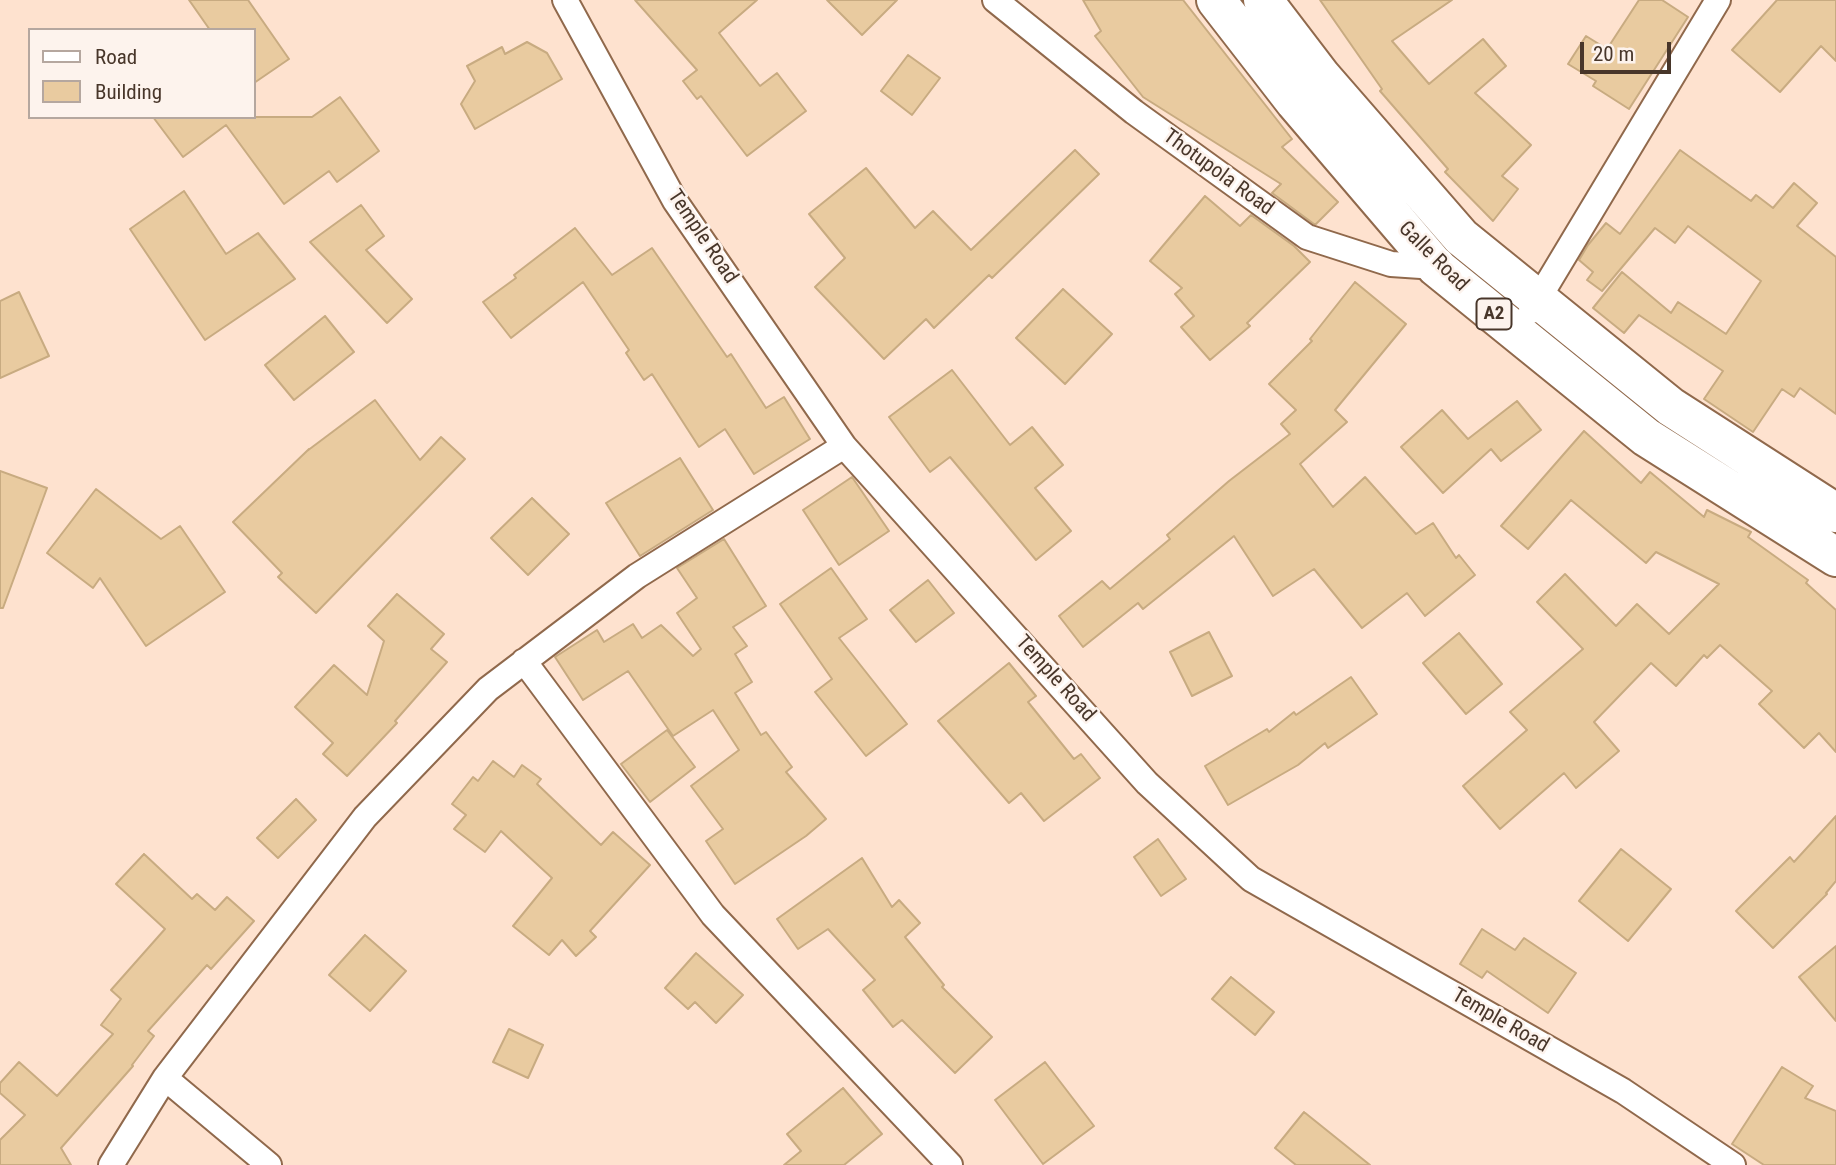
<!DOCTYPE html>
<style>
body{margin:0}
#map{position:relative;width:1836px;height:1165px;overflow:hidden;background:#fee2cf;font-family:"Roboto Condensed",sans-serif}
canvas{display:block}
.legend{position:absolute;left:28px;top:28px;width:228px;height:91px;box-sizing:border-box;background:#fdf3ed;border:2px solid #b5a79f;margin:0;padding:9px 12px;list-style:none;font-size:21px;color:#48362a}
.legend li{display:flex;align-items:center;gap:14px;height:35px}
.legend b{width:35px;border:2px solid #b5a79f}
.scale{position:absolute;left:1580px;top:42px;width:91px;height:32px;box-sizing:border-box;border:4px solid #48362a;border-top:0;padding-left:9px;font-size:21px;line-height:24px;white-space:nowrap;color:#48362a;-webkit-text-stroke:5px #fdf3ed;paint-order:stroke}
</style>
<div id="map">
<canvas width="1836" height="1165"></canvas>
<ul class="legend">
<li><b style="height:9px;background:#fff"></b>Road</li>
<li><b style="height:19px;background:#e9cba0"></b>Building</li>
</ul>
<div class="scale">20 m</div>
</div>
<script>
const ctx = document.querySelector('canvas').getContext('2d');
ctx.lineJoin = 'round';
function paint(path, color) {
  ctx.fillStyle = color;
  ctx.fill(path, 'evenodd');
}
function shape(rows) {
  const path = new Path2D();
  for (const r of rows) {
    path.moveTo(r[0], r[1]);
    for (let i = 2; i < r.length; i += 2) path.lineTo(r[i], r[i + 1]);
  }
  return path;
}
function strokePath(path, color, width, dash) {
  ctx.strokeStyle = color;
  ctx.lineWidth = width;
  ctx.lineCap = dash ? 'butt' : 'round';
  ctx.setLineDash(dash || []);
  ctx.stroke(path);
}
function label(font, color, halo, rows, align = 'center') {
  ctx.font = font + ' "Roboto Condensed",sans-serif';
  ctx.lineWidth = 5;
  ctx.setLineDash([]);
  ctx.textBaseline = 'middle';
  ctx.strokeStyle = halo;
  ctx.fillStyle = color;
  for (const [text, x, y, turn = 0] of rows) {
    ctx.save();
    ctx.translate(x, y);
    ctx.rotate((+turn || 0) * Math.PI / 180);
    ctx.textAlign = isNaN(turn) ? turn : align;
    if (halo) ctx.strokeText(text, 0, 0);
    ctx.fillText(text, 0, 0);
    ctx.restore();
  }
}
const building = shape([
 [189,0,248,0,289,59,254,83,254,30,210,30,189,0],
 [635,0,757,0,719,33,760,86,777,73,806,111,747,156,701,96,697,99,683,81,697,70,635,0],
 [827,0,897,0,862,35,827,0],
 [1083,0,1183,0,1292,139,1282,147,1338,202,1316,224,1314,224,1272,193,1281,184,1143,97,1095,36,1101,31,1083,0],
 [1320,0,1452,0,1392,41,1429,84,1483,39,1506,66,1475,93,1531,145,1502,176,1518,189,1493,221,1445,172,1448,169,1380,91,1382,89,1320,0],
 [1639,0,1662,0,1688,17,1629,109,1593,86,1596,81,1568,64,1586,36,1607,49,1639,0],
 [1777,0,1836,0,1836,61,1821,46,1780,92,1732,50,1777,0],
 [527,42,547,53,562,79,475,129,461,104,475,81,467,66,502,47,505,54,527,42],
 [908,55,940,78,912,115,881,91,908,55],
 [340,97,379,151,337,182,329,171,284,204,226,125,183,157,153,117,312,117,340,97],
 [1075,150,1099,174,992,278,989,275,934,328,926,319,884,359,815,287,845,258,809,214,866,168,915,228,933,211,971,250,1075,150],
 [1680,150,1751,201,1756,195,1773,208,1794,183,1817,203,1797,226,1836,257,1836,414,1800,388,1794,397,1782,389,1753,432,1704,399,1723,371,1639,315,1624,333,1593,308,1622,272,1671,313,1678,302,1726,334,1761,281,1688,226,1675,243,1655,228,1602,291,1587,280,1593,272,1579,260,1588,245,1606,223,1620,234,1680,150],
 [184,191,226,254,258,233,295,279,205,340,130,229,184,191],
 [1205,196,1240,226,1251,215,1294,246,1310,262,1247,323,1250,326,1210,360,1181,327,1194,316,1175,294,1182,288,1150,261,1205,196],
 [361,205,384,236,366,250,412,299,387,323,310,242,361,205],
 [575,228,612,275,652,248,727,357,731,354,766,408,784,397,810,439,754,474,725,429,699,447,652,374,644,380,626,353,629,350,583,282,511,338,483,302,516,278,514,275,575,228],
 [1355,282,1406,324,1335,410,1347,422,1300,464,1333,507,1365,477,1416,534,1433,523,1456,558,1459,555,1475,575,1425,616,1407,593,1362,628,1314,569,1273,596,1234,536,1143,609,1138,603,1083,647,1059,616,1102,581,1110,589,1170,539,1167,535,1229,481,1290,434,1281,424,1296,410,1269,384,1312,341,1310,339,1355,282],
 [1063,289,1112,334,1065,384,1016,338,1063,289],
 [19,292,49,356,0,378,0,301,19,292],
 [325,316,354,352,294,400,265,365,325,316],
 [952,370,1010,445,1032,427,1063,465,1035,488,1071,531,1036,560,950,457,930,472,889,417,952,370],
 [375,400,420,460,441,437,465,459,316,613,278,577,282,573,233,522,309,449,307,451,375,400],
 [1517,401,1541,430,1501,461,1491,449,1443,493,1401,447,1442,410,1468,439,1517,401],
 [1584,431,1641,483,1650,472,1704,517,1707,510,1751,532,1748,537,1808,580,1806,583,1836,610,1836,752,1819,733,1804,748,1759,704,1772,691,1720,645,1707,658,1704,655,1676,686,1651,663,1594,722,1619,751,1576,788,1564,773,1500,829,1463,786,1527,730,1510,712,1583,649,1537,602,1565,574,1616,626,1637,604,1669,634,1719,584,1656,552,1646,563,1571,500,1528,549,1501,526,1584,431],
 [680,458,713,510,640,556,606,503,680,458],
 [0,471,47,488,3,608,0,608,0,471],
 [852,477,889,531,839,565,803,510,852,477],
 [96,489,161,539,180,526,225,592,146,646,100,578,93,588,47,553,96,489],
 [532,498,569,534,528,575,491,538,532,498],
 [724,539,766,606,733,627,747,646,735,654,752,682,735,693,761,735,766,732,792,767,786,772,826,819,806,836,735,884,706,841,723,829,691,786,739,750,713,710,673,736,628,671,583,700,555,657,597,630,604,642,633,624,642,638,661,625,693,656,701,649,677,613,697,598,677,568,724,539],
 [831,568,867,619,839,638,907,724,866,756,815,692,832,679,780,604,831,568],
 [928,580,954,613,916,642,890,610,928,580],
 [397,594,444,634,431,649,447,662,395,721,397,723,347,776,323,754,333,743,295,707,334,665,367,695,384,641,368,626,397,594],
 [1209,632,1232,676,1192,696,1170,652,1209,632],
 [1459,633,1502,684,1466,714,1423,663,1459,633],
 [1009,663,1036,696,1028,702,1074,759,1081,754,1100,778,1044,821,1021,793,1009,803,938,721,1009,663],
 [1351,677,1377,714,1328,748,1325,743,1298,765,1228,805,1205,766,1267,729,1269,732,1294,712,1296,715,1351,677],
 [667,730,695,767,650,802,621,764,667,730],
 [493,761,514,777,522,765,541,779,537,784,601,845,613,832,650,865,590,931,596,937,576,956,562,940,549,955,513,926,552,878,501,831,485,852,454,829,466,815,452,804,473,777,478,781,493,761],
 [296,799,316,820,278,858,257,838,296,799],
 [1836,816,1836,881,1826,893,1827,894,1773,948,1736,911,1790,857,1794,862,1836,816],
 [1158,839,1186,879,1161,896,1134,857,1158,839],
 [1621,849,1671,889,1628,941,1579,901,1621,849],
 [144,854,192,899,197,894,215,910,227,897,254,921,211,969,207,965,148,1031,154,1036,132,1065,133,1066,61,1148,71,1165,0,1165,0,1140,25,1115,0,1093,0,1083,19,1062,57,1096,113,1034,101,1025,121,999,111,990,165,929,116,884,144,854],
 [862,858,892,907,899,900,920,923,905,937,944,985,942,987,992,1037,955,1073,902,1020,893,1027,863,990,875,980,828,929,798,949,777,919,862,858],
 [1482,929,1515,950,1524,938,1576,973,1548,1013,1487,971,1482,978,1460,964,1482,929],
 [365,935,406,971,370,1011,329,975,365,935],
 [1836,946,1836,1021,1799,977,1836,946],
 [696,953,743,995,716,1023,695,1002,688,1009,665,988,696,953],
 [1231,977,1274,1012,1255,1035,1212,999,1231,977],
 [509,1029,543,1045,528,1078,493,1062,509,1029],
 [1045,1062,1094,1126,1043,1164,995,1100,1045,1062],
 [1782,1067,1813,1086,1805,1098,1836,1111,1836,1165,1764,1165,1732,1144,1782,1067],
 [843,1088,882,1134,844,1165,784,1165,801,1151,787,1134,843,1088],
 [1304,1112,1370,1165,1296,1165,1275,1148,1304,1112]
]);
paint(building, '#e9cba0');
strokePath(building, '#c8ab81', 2);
const street = shape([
 [565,0,675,201,844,446,1147,783,1251,879,1623,1091,1733,1165],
 [995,0,1134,112,1307,237,1391,264,1436,267,1441,261],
 [1531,311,1718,0],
 [524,661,713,915,950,1165],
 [165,1078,269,1165],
 [111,1165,165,1078,365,817,488,689,637,576,844,446]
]);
const highway = shape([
 [1216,0,1295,102,1436,267,1646,437,1836,557],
 [1263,0,1321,76,1461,237,1671,407,1836,513]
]);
strokePath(street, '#90694c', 28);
strokePath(highway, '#90694c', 42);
strokePath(street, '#fff', 24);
strokePath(highway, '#fff', 38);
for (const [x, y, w] of [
 [1494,314,35]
]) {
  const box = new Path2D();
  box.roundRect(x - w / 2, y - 15.5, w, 31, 5);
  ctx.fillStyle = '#fdf3ed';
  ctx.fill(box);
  strokePath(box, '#48362a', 2);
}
label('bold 19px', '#48362a', null, [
 ["A2",1494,314]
]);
label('21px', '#48362a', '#fdf3ed', [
 ["Thotupola Road",1218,173,36],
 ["Temple Road",702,237,56],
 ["Galle Road",1433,257,45],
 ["Temple Road",1055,679,48],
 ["Temple Road",1500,1021,30]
]);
</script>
